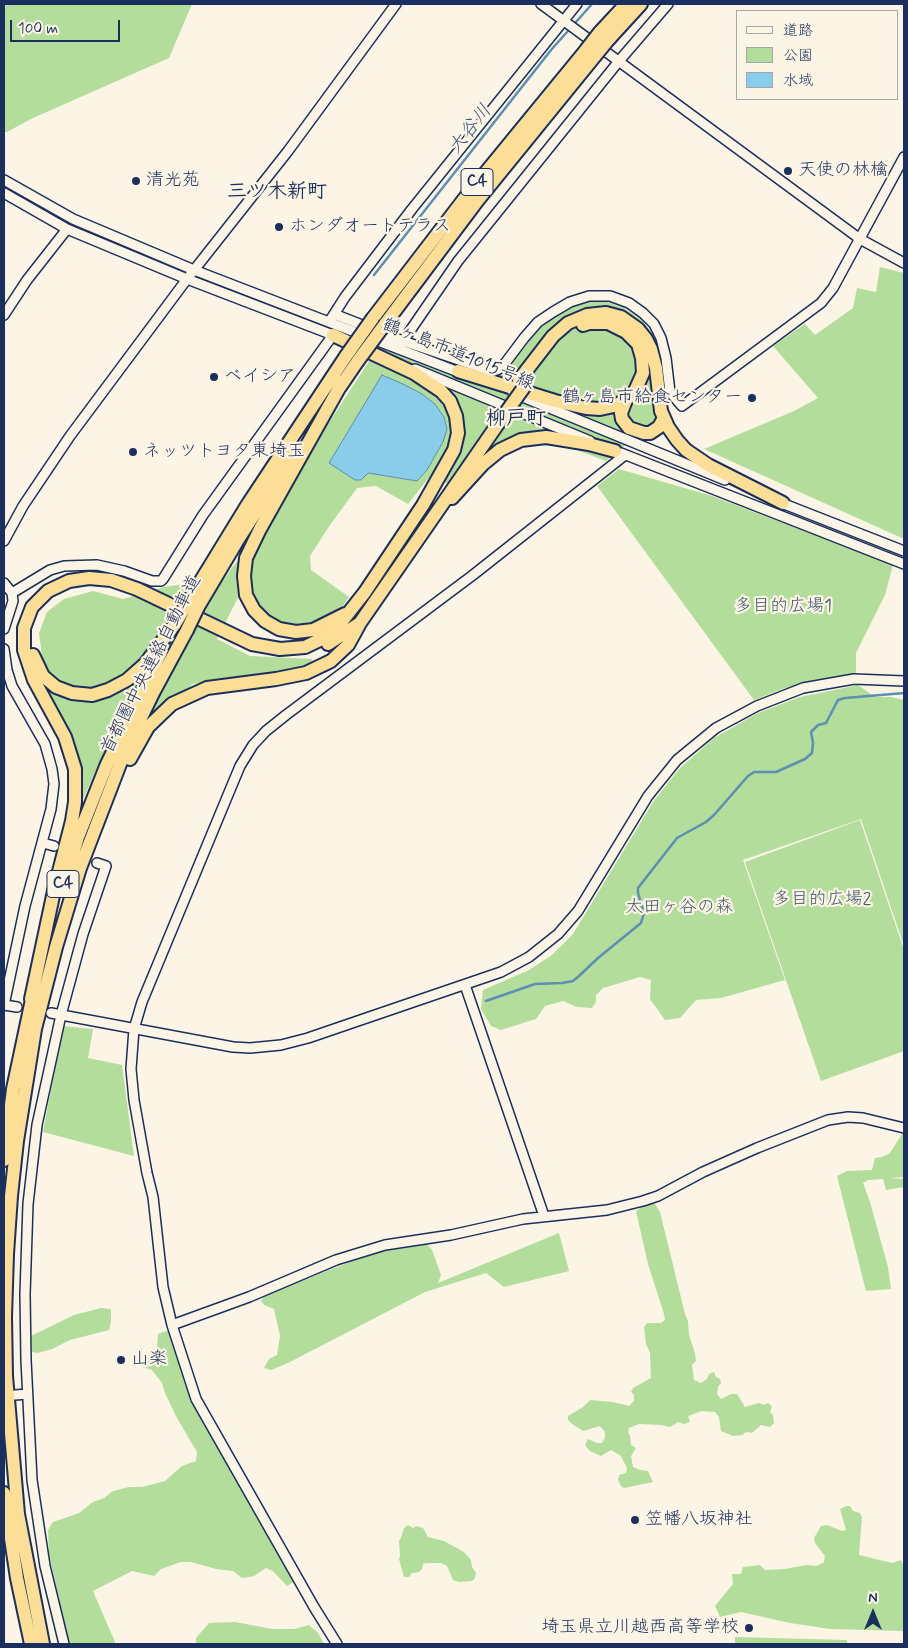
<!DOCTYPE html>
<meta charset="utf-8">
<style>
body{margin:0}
#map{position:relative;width:908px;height:1648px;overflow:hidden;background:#fcf5e5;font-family:Mynerve,"Klee One",sans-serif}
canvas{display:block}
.frame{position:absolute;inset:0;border:5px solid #1b2f5e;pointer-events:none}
.legend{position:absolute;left:736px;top:10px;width:162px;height:90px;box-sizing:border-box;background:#fcf5e5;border:1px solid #a2a6af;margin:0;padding:6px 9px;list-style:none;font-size:15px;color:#1b2f5e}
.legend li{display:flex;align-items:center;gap:10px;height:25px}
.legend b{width:25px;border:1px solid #a2a6af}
.north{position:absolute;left:848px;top:1588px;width:50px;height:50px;-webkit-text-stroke:4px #fcf5e5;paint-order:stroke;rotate:0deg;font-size:14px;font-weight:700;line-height:20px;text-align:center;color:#1b2f5e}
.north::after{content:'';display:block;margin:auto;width:18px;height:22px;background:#1b2f5e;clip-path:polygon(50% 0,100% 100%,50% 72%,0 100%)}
.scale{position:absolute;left:10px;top:20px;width:110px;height:22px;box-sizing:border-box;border:2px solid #1b2f5e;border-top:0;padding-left:6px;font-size:15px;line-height:18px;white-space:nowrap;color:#1b2f5e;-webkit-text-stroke:4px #fcf5e5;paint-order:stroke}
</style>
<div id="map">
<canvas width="908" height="1648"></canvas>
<div class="frame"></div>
<ul class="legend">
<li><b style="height:6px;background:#fcf5e5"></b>道路</li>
<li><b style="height:14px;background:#b2dd9b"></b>公園</li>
<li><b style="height:14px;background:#89cdeb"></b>水域</li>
</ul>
<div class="north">N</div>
<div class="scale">100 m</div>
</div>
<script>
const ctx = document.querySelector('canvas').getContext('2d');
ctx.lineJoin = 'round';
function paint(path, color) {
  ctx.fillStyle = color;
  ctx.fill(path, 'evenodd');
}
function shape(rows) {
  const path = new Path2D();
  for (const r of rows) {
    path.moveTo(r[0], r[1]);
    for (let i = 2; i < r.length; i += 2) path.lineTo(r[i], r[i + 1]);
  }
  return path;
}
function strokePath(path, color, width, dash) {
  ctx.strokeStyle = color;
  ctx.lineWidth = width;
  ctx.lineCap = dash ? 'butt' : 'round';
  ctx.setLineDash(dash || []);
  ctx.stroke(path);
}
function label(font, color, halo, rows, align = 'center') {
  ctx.font = font + ' Mynerve,"Klee One",sans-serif';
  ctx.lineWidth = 4.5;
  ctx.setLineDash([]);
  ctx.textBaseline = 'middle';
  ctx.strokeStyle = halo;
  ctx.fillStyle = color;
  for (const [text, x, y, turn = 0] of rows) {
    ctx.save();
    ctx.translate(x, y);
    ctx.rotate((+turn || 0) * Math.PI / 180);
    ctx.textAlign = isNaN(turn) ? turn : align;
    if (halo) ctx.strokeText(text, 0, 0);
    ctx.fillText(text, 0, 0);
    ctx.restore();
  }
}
paint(shape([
 [4,4,192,4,169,58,33,118,7,132,4,132],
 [880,267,904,273,904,539,704,449,794,411,818,398,773,346,805,324,815,335,853,308,857,288,876,292],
 [586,301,605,301,624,308,641,319,651,332,657,349,666,412,606,461,568,447,536,445,512,448,486,467,464,492,431,475,408,504,376,486,357,488,330,525,310,556,311,570,349,597,342,608,320,624,290,626,269,619,257,604,250,583,250,574,217,639,250,656,313,659,309,666,192,684,189,688,157,710,118,720,81,804,80,766,47,693,39,633,47,612,64,599,93,591,123,599,164,587,225,578,233,566,264,532,307,456,383,340,487,375,499,376,535,331,554,316,568,308],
 [619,469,712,496,893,565,885,595,856,653,856,674,816,680,782,689,754,700,597,486],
 [858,685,875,697,891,697,904,700,904,946,861,819,743,860,785,980,721,998,696,1000,680,1018,665,1020,650,999,651,980,640,977,603,988,596,995,596,1002,592,1008,577,1007,563,1001,545,1006,536,1019,501,1030,491,1026,481,1009,483,990,529,970,552,955,573,934,653,802,679,769,714,738,758,713,800,697],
 [860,820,904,950,904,1051,821,1081,745,862],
 [63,1026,93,1029,88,1058,122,1065,134,1156,43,1132],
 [902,1134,904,1134,904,1177,889,1178,904,1179,904,1187,886,1190,883,1179,868,1180,863,1183,870,1202,888,1267,891,1289,866,1291,837,1176,847,1171,872,1170,875,1158,882,1157,890,1153],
 [649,1203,655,1204,660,1212,685,1314,688,1321,689,1335,695,1353,696,1361,692,1365,694,1380,701,1383,707,1379,709,1374,714,1372,716,1377,720,1379,721,1383,718,1387,717,1394,721,1399,731,1394,737,1394,745,1407,759,1403,764,1405,768,1403,772,1406,770,1412,773,1415,774,1423,770,1427,761,1425,752,1433,746,1432,742,1435,733,1436,721,1431,719,1417,715,1412,702,1411,688,1416,690,1422,684,1424,678,1422,670,1427,661,1425,639,1424,629,1428,628,1432,630,1436,631,1445,636,1448,631,1456,633,1467,640,1470,648,1471,653,1482,624,1488,621,1486,618,1480,619,1475,626,1473,627,1468,621,1456,611,1450,601,1456,590,1451,585,1445,588,1439,597,1443,602,1443,605,1438,605,1432,600,1426,583,1431,572,1424,568,1420,568,1416,583,1407,590,1400,613,1402,629,1406,634,1401,634,1395,631,1392,633,1388,651,1378,650,1353,646,1344,644,1327,647,1323,661,1323,665,1320,664,1314,648,1264,636,1211],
 [559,1233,569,1271,504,1287,486,1273,425,1292,288,1363,271,1370,264,1368,269,1359,277,1355,280,1336,274,1309,264,1305,261,1301,264,1297,334,1268,383,1250,427,1244,432,1250,441,1275,438,1283],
 [101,1308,111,1309,111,1321,109,1330,70,1340,52,1349,38,1353,32,1352,31,1336,74,1315],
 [171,1329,183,1365,289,1569,294,1582,287,1586,273,1571,266,1568,254,1576,242,1578,233,1571,216,1569,191,1562,181,1562,161,1569,154,1576,132,1571,93,1591,115,1642,114,1644,69,1644,49,1554,48,1530,53,1522,79,1513,93,1502,104,1498,113,1491,129,1487,142,1487,165,1481,182,1466,196,1461,197,1452,177,1418,165,1393,162,1383,152,1370,143,1367,143,1362,145,1358,151,1358,157,1349,158,1334],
 [846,1506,850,1506,853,1511,860,1513,862,1517,859,1555,892,1563,901,1560,904,1566,904,1631,830,1629,790,1623,741,1612,720,1617,715,1606,733,1584,732,1574,741,1574,743,1567,760,1565,765,1570,784,1569,807,1565,817,1566,824,1562,825,1556,815,1543,814,1538,821,1526,827,1525,842,1531,846,1530,840,1509],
 [408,1525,413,1528,416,1526,423,1528,428,1537,444,1541,464,1552,471,1560,472,1567,476,1573,475,1578,472,1581,459,1582,453,1580,447,1566,441,1563,426,1563,423,1564,422,1569,419,1572,412,1573,409,1577,404,1577,399,1559,400,1556,399,1541,401,1538,404,1528],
 [235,1622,272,1629,295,1629,309,1625,318,1633,324,1644,196,1644,196,1638,209,1623],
 [735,1637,847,1640,847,1644,735,1644]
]), '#b2dd9b');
const water = shape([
 [382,375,403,384,422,394,435,404,444,417,447,429,443,442,427,470,417,481,368,473,361,480,355,480,329,463,382,375]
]);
paint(water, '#89cdeb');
strokePath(water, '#5d8eb3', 1);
strokePath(shape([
 [374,275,551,50,592,4],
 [486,1001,535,984,562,983,573,981,579,976,598,958,641,923,644,913,638,893,638,888,677,838,706,822,714,815,748,776,754,772,776,772,805,759,812,753,813,743,811,732,818,725,826,723,838,700,845,698,904,693]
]), '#5d8eb3', 2.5);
const minor = shape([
 [541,4,860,239,904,263],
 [4,180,73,219,194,270,461,373],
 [4,193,67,229,187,279,338,337],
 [334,314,403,341,488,370,497,370,503,366,524,338,538,322,553,312,570,302,589,296,610,296,629,303,643,313,654,324,661,338,666,358,670,392,682,406,821,303,833,288,904,157],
 [4,315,27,280,67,229],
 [331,319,345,297,412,209,577,4],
 [403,341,458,261,619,61,668,4],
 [415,369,590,441],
 [513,393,725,480],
 [621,453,904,564],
 [779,502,904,551],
 [4,541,23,506,70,436,187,279,288,151,396,4],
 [4,583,12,593],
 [4,629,13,601,12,593,50,570,64,566,97,565,124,571,152,581,161,581,163,579,203,515,333,335],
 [4,649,7,670,12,686,45,744,52,769,54,784,51,809,25,906,4,1005],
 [43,843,54,846],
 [465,985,544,1216],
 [4,1005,17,1007],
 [51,1013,233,1047,250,1048,281,1045,308,1038,501,972,529,957,558,934,578,911,648,796,677,760,716,728,757,706,803,688,854,679,904,681],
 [172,1325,249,1297,336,1260,385,1245,451,1235,523,1219,607,1210,643,1201,658,1196,703,1172,757,1148,828,1120,848,1117,863,1118,904,1128],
 [15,1395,27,1394],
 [64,1644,45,1566,32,1480,26,1360,25,1294,28,1204,37,1125,61,1015,83,934,106,866,97,863],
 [337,1644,314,1607,196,1399,172,1325,163,1287,153,1197,147,1173,134,1100,131,1069,134,1029,142,1002,225,802,240,766,253,745,266,731,286,715,473,575,625,455]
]);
const highway = shape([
 [600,32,626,4],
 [609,39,641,4],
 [373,318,468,194,586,50],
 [385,324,478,200,595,56],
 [458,371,555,401,586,408,600,409,614,406,626,400,635,391,643,373,642,358,638,344,626,332,608,323,589,323,583,325],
 [519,380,553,336,568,323,587,315,606,313,621,317,638,329,646,339,651,349,656,368,661,411,668,427,677,440,686,450,708,465,783,503],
 [343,381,260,529,246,558,244,576,246,595,254,610,265,621,279,629,296,632,313,630,345,614],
 [340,387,357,362],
 [626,400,621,413,622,419,629,428,644,433,650,433,659,427,664,418],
 [452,498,483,464,500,450,521,440,546,437,589,444,615,451],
 [188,602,248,504,346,356],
 [198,607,239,538,294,453],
 [328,644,360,623,502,418],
 [33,655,43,676,56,687,72,693,92,695,108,690,127,680,145,664,175,624],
 [130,759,148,727,172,704,207,688,276,679,306,673,331,661,348,645,359,625],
 [67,873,78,837,107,764,161,652],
 [31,999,54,891,72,821,75,802,75,769,65,737,34,680,24,650,24,628,32,607,48,591,69,581,89,578,111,580,137,589,252,644,280,649,305,647,332,634,365,592,423,505,454,450,458,433,456,416,450,401,441,391,414,373,333,335],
 [4,1160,13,1089,34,990],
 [4,1493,17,1578,31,1644],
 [43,1644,18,1514,6,1376,5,1317,7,1254,11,1196,17,1141,35,1029,56,947,80,868,125,751,153,693,187,630]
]);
strokePath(minor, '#1b2f5e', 12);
strokePath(highway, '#1b2f5e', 16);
strokePath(minor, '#fcf5e5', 9);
strokePath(highway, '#fdde96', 12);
const highwayBridge = shape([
 [586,50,600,32],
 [595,56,609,39],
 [346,356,373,318],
 [357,362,385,324],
 [502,418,527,383],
 [175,624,188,602],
 [187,630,198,607]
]);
strokePath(highwayBridge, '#1b2f5e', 16, []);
strokePath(highwayBridge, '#fdde96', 12);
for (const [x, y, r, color] of [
 [788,171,5,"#1b2f5e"],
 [136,181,5,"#1b2f5e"],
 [279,227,5,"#1b2f5e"],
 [214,377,5,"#1b2f5e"],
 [752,398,5,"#1b2f5e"],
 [133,452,5,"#1b2f5e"],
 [121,1360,5,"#1b2f5e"],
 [635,1520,5,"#1b2f5e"],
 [749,1628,5,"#1b2f5e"]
]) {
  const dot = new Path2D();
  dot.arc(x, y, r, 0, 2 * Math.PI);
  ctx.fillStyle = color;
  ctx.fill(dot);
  strokePath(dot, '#fcf5e5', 2);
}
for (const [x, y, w] of [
 [477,182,32],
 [63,884,32]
]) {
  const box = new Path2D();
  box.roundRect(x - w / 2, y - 13.5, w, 27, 4);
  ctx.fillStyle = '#fcf5e5';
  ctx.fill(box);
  strokePath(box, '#1b2f5e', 1);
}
label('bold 16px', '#1b2f5e', null, [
 ["C4",477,182],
 ["C4",63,884]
]);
label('18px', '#1b2f5e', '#fcf5e5', [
 ["天使の林檎",798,171],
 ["清光苑",146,181],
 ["ホンダオートテラス",289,227],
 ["ベイシア",224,377],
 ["鶴ヶ島市給食センター",742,398,"right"],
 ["ネッツトヨタ東埼玉",143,452],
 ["山楽",131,1360],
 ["笠幡八坂神社",645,1520],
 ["埼玉県立川越西高等学校",739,1628,"right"]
], 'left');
label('18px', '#1b2f5e', '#fcf5e5', [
 ["鶴ヶ島市道1015号線",458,355,22],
 ["首都圏中央連絡自動車道",152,665,-63]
]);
label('18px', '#415a6d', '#fcf5e5', [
 ["多目的広場1",783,607],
 ["多目的広場2",822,900],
 ["太田ヶ谷の森",679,908]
]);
label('italic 19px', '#365681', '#fcf5e5', [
 ["大谷川",471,130,-52]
]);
label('bold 20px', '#1b2f5e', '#fcf5e5', [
 ["三ツ木新町",277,193],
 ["柳戸町",516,420]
]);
</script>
